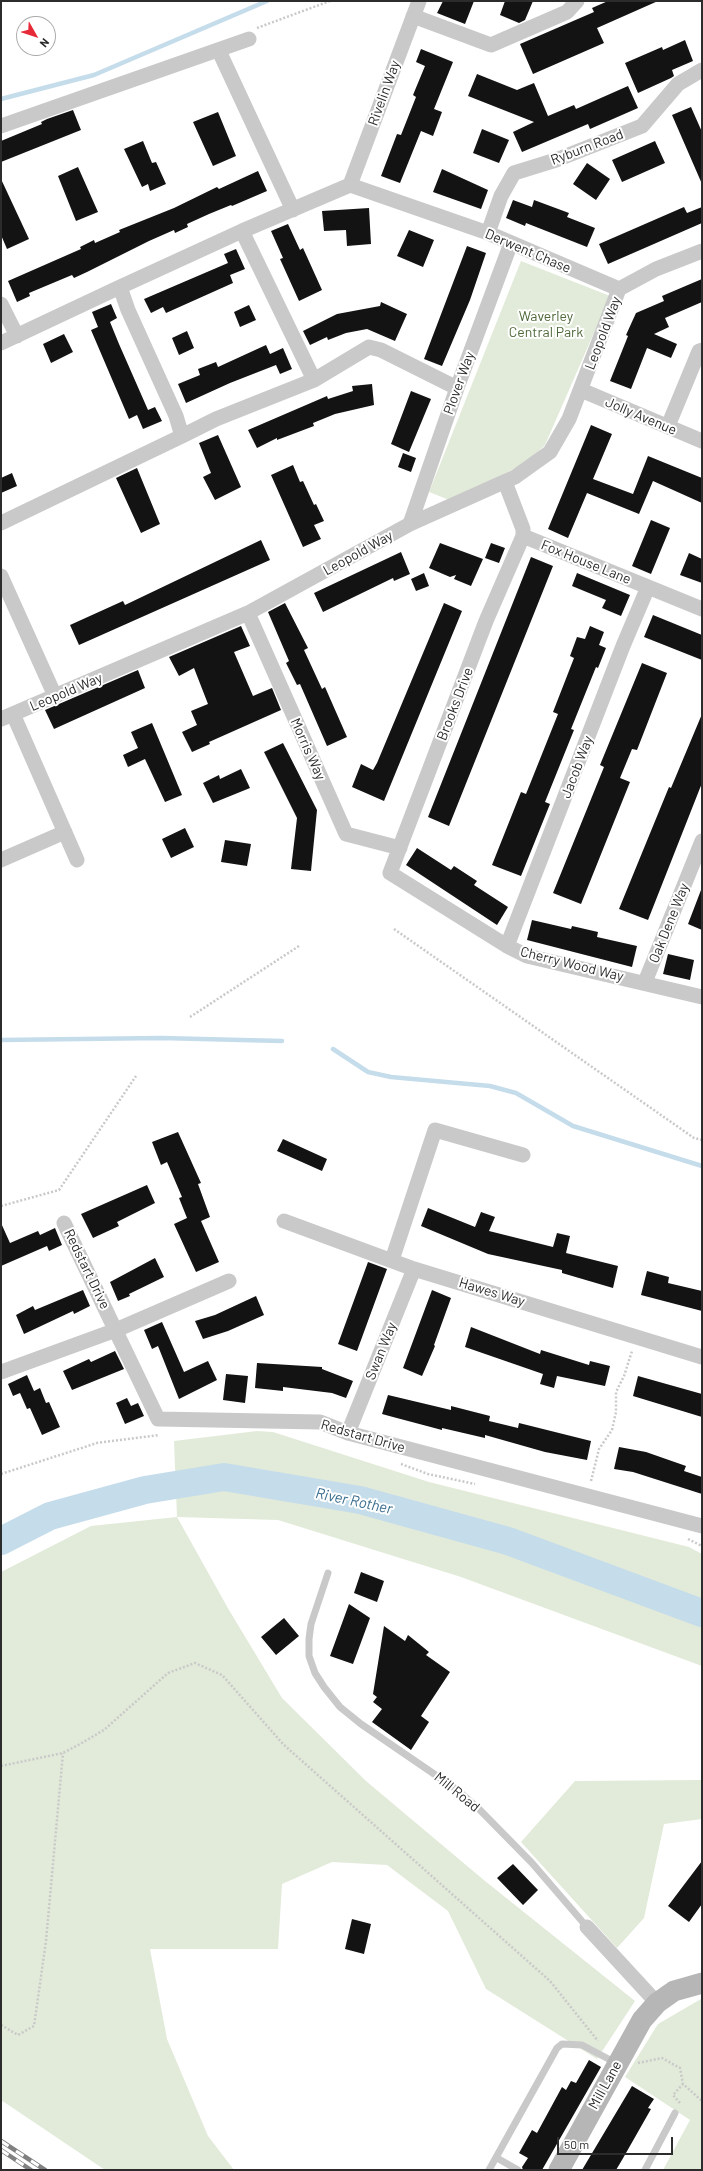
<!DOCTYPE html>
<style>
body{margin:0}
#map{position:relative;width:703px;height:2171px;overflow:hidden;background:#fff;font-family:Barlow,sans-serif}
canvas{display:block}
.frame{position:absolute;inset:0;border:2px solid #2c2c2c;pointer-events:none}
.north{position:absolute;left:16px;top:16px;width:40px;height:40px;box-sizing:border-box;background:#fff;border:1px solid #ababab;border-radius:50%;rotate:129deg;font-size:11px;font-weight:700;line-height:16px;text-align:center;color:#2c2c2c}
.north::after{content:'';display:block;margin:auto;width:14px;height:18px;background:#e72a38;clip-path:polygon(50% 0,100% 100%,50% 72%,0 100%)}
.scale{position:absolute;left:557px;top:2137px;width:116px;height:18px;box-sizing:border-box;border:2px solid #2c2c2c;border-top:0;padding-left:5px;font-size:12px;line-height:14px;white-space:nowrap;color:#2c2c2c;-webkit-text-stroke:3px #fff;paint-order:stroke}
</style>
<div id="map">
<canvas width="703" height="2171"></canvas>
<div class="frame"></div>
<div class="north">N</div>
<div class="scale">50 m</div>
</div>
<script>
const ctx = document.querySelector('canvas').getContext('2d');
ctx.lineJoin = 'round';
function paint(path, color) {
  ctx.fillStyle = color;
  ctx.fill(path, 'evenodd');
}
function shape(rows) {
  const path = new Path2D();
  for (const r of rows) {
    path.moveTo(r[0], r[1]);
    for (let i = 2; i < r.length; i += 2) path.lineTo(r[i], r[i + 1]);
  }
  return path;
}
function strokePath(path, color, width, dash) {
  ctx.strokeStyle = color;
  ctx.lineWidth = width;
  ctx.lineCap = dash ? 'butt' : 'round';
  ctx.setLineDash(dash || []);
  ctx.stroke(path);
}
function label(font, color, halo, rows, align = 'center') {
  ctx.font = font + ' Barlow,sans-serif';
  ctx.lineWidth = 4;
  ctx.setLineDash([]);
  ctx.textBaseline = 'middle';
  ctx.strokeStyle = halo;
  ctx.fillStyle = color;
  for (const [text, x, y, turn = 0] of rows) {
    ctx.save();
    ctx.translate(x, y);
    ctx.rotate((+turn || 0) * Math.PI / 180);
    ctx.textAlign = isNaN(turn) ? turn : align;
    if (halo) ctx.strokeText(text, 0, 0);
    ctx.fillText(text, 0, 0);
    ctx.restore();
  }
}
paint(shape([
 [521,261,610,296,545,445,527,462,452,501,429,492],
 [257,1431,273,1432,429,1482,689,1547,702,1554,702,1666,461,1577,278,1520,177,1517,229,1610,282,1698,366,1781,485,1881,635,2001,597,2059,486,1989,448,1911,387,1865,332,1862,282,1884,278,1949,150,1949,167,2039,208,2136,234,2170,105,2170,1,2100,1,1572,91,1526,177,1517,174,1441],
 [702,1780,702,1819,664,1824,644,1918,617,1948,521,1842,575,1781],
 [701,1999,702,2170,663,2170,690,2120,625,2077,658,2024]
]), '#e2ebd9');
strokePath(shape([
 [1,99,94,75,267,1],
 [1,1040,161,1038,282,1041],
 [333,1049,368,1072,391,1077,490,1086,516,1093,573,1126,702,1166]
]), '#c5dceb', 4.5);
strokePath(shape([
 [1,1541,50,1516,145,1490,224,1477,360,1500,508,1541,702,1613]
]), '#c5dceb', 28);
paint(shape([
 [443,1,474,1,465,24,437,13],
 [505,1,533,1,525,20,519,23,500,15],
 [608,1,658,1,597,28,604,43,533,74,520,44,594,12,592,8],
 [685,40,693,61,672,70,674,76,671,78,638,93,625,63,662,47,663,50],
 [421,49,453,62,434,109,442,112,433,136,421,131,400,183,381,176,397,134,401,135,416,97,413,95,425,66,416,62],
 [477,74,517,90,534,83,548,116,574,105,576,109,628,86,638,108,590,129,588,124,522,152,513,132,534,122,468,96],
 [691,107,702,132,702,184,672,115],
 [73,110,81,130,1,162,1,141,42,124,41,122,47,119],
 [218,112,236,156,213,166,193,122],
 [482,129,509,140,499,163,473,153],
 [143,141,152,163,156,162,166,184,150,191,148,184,142,187,124,149],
 [655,141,665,163,622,182,612,160],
 [587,163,610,179,596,200,573,184],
 [78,167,98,212,76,221,58,176],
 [442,169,488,190,481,209,433,192],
 [258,171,267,191,232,206,231,205,209,214,187,224,188,227,175,233,174,230,149,241,87,272,74,278,72,275,29,293,30,296,17,302,8,281,81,249,80,247,94,240,95,243,120,232,119,230,174,208,217,187,219,189],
 [1,179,29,239,7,249,1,235],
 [513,200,532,207,534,200,569,213,567,217,595,228,587,247,526,223,525,226,506,218],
 [684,207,687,213,702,207,702,223,608,264,599,244],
 [369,208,371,244,347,246,346,230,324,231,322,211],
 [288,224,300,250,303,248,322,290,299,301,280,259,283,258,271,231],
 [409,230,434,240,423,267,397,256],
 [467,246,486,253,470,300,442,366,424,359],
 [236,249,245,269,230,275,233,283,166,313,163,307,151,313,144,299,228,263,224,254],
 [702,279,702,302,665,318,669,327,654,334,677,344,671,358,647,348,631,389,610,381,628,336,626,335,636,313,664,301,662,296],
 [381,302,407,314,395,341,367,329,346,333,328,340,327,337,310,345,303,331,337,314,380,306],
 [111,304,117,318,110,322,119,344,148,410,155,407,162,421,143,429,137,415,129,419,91,330,98,327,92,312],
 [249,305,256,320,240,327,234,312],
 [187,331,194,348,179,355,172,338],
 [64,334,73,352,51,363,43,344],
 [266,345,270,354,283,348,292,369,280,374,276,365,230,383,186,403,178,384,200,375,198,369,216,362,218,367],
 [372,384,374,405,335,414,313,423,314,426,277,440,277,438,257,448,248,430,327,396,328,399,353,391,352,386],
 [411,391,431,399,409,452,391,444],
 [591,425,612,434,593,479,633,494,648,456,702,478,702,503,653,481,639,514,587,493,568,538,548,529],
 [218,435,241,487,215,500,203,477,211,473,199,443],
 [403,453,416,458,411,472,398,467],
 [293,465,300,482,303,481,314,505,316,504,324,521,314,525,321,539,303,547,271,475],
 [137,468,160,524,141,533,116,478],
 [12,473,17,486,1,493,1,478],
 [651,520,670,528,651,574,632,566],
 [261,540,270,560,79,645,70,625,123,601,125,605],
 [440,543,483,559,471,586,454,579,456,575,450,577,429,568],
 [491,543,505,548,499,563,485,558],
 [401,552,410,574,394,581,393,578,323,612,314,593],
 [689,553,702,559,702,583,680,575],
 [531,557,553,566,449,826,428,817],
 [424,573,429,586,416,591,411,579],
 [577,573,630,595,621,616,602,608,606,600,572,586],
 [285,603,308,648,304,650,322,689,325,687,347,737,327,746,300,684,297,685,286,663,289,661,268,612],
 [444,603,462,611,384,801,352,787,361,764,373,770,377,763],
 [653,615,702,635,702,660,644,637],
 [241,626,250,646,234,652,253,696,272,688,281,710,209,742,210,744,192,752,182,732,197,725,191,711,208,704,194,668,179,676,169,657],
 [590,626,604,632,599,645,606,648,598,668,596,667,571,729,574,730,545,802,550,804,521,876,492,865,521,792,526,794,558,714,553,712,574,658,570,656,577,637,585,639],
 [642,663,667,673,637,750,632,749,620,778,630,782,581,904,553,893,604,767,600,765],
 [138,670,145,688,54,729,45,710],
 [702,714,702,783,648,920,619,909,669,787,671,788],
 [152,723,182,795,165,802,145,759,128,767,123,755,138,748,131,732],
 [283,743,317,810,311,871,291,869,297,818,264,752],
 [241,769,250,788,213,803,203,783,219,775,220,779],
 [185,828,194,847,171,858,162,839],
 [225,840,251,844,247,866,221,862],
 [417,848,451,870,454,866,477,881,474,885,508,907,497,925,406,865],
 [701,890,702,890,702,930,688,924],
 [532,920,571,929,572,926,598,932,597,937,637,946,632,967,527,940],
 [668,954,694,960,690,980,663,974],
 [178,1132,201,1183,198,1184,210,1217,201,1221,219,1262,196,1272,174,1224,187,1218,179,1198,182,1197,167,1162,161,1165,152,1142],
 [283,1139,327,1159,322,1171,277,1151],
 [147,1185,155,1203,117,1222,119,1226,93,1238,81,1214],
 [428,1208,475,1227,481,1212,495,1217,489,1231,553,1247,557,1233,570,1236,566,1253,618,1266,613,1288,562,1273,562,1270,488,1254,421,1226],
 [1,1223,10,1243,38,1231,40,1235,55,1228,62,1245,49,1251,47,1246,1,1266],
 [155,1258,164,1277,129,1294,130,1296,118,1301,110,1282],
 [368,1262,387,1269,357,1351,338,1344],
 [647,1271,669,1277,668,1283,702,1291,702,1311,641,1295],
 [83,1290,90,1306,74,1314,73,1311,24,1334,16,1315,33,1306,35,1310],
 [432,1290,451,1298,434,1345,435,1346,422,1376,403,1368],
 [256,1296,264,1315,228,1331,203,1339,195,1321,215,1315],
 [162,1322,184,1372,208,1361,217,1380,179,1399,158,1346,152,1349,144,1330],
 [471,1327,540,1354,541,1350,589,1365,590,1361,610,1366,605,1386,557,1376,554,1388,540,1384,543,1374,465,1347],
 [115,1351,124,1369,72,1390,63,1371,89,1359,91,1362],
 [257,1363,322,1367,322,1369,353,1381,346,1398,332,1393,283,1387,283,1391,255,1388],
 [226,1374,248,1376,245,1403,223,1400],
 [27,1375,34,1391,40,1388,46,1403,49,1402,60,1427,42,1435,30,1408,27,1409,20,1393,13,1396,8,1384],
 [638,1376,702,1394,702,1417,633,1396],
 [388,1395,451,1410,451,1406,490,1416,489,1421,518,1428,519,1423,591,1441,587,1460,545,1452,485,1435,485,1438,442,1428,442,1430,393,1417,382,1414],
 [127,1398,131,1406,138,1403,144,1416,125,1424,116,1403],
 [619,1447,646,1452,686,1466,684,1471,702,1477,702,1494,633,1472,614,1469],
 [361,1572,384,1581,377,1602,354,1593],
 [349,1604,370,1618,353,1664,330,1656],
 [284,1618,299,1636,276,1655,261,1637],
 [384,1626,405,1641,408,1635,429,1652,426,1655,450,1672,421,1716,429,1722,411,1750,372,1722,382,1709,373,1702,377,1697,373,1694],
 [702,1861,702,1904,689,1922,668,1906],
 [513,1864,538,1890,523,1905,497,1878],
 [352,1919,371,1924,364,1954,345,1949],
 [589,2060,601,2067,542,2170,523,2170,522,2167,528,2158,519,2153,532,2130,537,2133,562,2087,566,2090,571,2081,576,2083],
 [632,2086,654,2099,648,2108,651,2109,622,2160,616,2170,582,2170]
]), '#131313');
strokePath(shape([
 [257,28,330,1],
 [394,929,694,1138,702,1140],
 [190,1017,299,946],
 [1,1206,59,1190,136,1076],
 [401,1464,428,1474,475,1484],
 [1,1474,97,1443,159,1435],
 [591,1481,599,1449,612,1430,616,1412,616,1392,624,1376,632,1351],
 [688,1539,702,1546],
 [1,1766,63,1753,80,1744,104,1730,168,1673,195,1663,222,1675,284,1745,550,1981,598,2041],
 [1,2025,18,2035,34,2026,46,1941,63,1753],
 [638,2063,662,2058,680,2068,683,2084,702,2101],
 [680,2103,673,2095,683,2084]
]), '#c9c9c9', 2.5, [2, 2]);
strokePath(shape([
 [328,1573,311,1624,309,1639,309,1656,315,1673,324,1687,340,1707,361,1724,456,1789,479,1809,532,1863,587,1927],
 [497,2158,518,2170],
 [489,2170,557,2048,562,2044,582,2045,616,2063],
 [645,2170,675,2113]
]), '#c9c9c9', 7);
strokePath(shape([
 [413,16,491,45,567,12,577,1],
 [219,51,293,210],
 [1,126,249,39],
 [350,185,242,231,120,287,128,310,176,416,182,436,216,419,314,380,369,347,381,350,457,388],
 [350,185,488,233,619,289,656,269,702,251],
 [350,185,419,1],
 [242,231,314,380],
 [488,233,501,196,514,173,556,160,642,126,678,84,702,70],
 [1,304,17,336],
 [1,343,120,287],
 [581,390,702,441],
 [668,426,699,351,702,350],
 [505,482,523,529,523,536,702,609],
 [1,523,182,436],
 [410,524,457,388,511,243],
 [523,536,486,621,390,873,507,946,527,956,702,997],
 [1,576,55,696],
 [248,613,346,834,400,848],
 [13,714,77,860],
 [1,719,248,613,410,524,515,477,550,452,569,419,619,289],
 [1,860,65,832],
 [507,946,623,646,648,587],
 [645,982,702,841],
 [284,1221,414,1269,702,1357],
 [64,1223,158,1419,320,1422,348,1433,702,1526],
 [392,1260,435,1130,523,1155],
 [1,1372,116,1330,229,1281],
 [348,1433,414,1269],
 [587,1927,657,2003]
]), '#c9c9c9', 15);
strokePath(shape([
 [559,2170,642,2020,657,2003,674,1991,702,1983]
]), '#b6b6b6', 21);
const rail = shape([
 [1,2141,45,2170],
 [1,2150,31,2170]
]);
strokePath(rail, '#818181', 4.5);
strokePath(rail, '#fff', 3, [9]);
label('14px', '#2c2c2c', '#fff', [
 ["Rivelin Way",384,93,-70],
 ["Ryburn Road",587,147,-21],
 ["Derwent Chase",528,251,23],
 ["Leopold Way",603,333,-69],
 ["Plover Way",459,383,-70],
 ["Jolly Avenue",641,416,23],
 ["Leopold Way",358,553,-29],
 ["Fox House Lane",586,562,22],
 ["Leopold Way",66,692,-23],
 ["Brooks Drive",455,704,-69],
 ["Morris Way",308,749,66],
 ["Jacob Way",577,767,-69],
 ["Oak Dene Way",669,923,-68],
 ["Cherry Wood Way",572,964,14],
 ["Redstart Drive",87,1269,64],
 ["Hawes Way",492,1292,17],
 ["Swan Way",381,1351,-68],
 ["Redstart Drive",363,1436,16],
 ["Mill Road",457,1792,39],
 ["Mill Lane",605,2085,-61]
]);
label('14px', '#4f6839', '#fff', [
 ["Waverley",546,316],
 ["Central Park",546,332]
]);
label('italic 15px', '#3a6e8f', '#fff', [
 ["River Rother",354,1501,12]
]);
</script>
